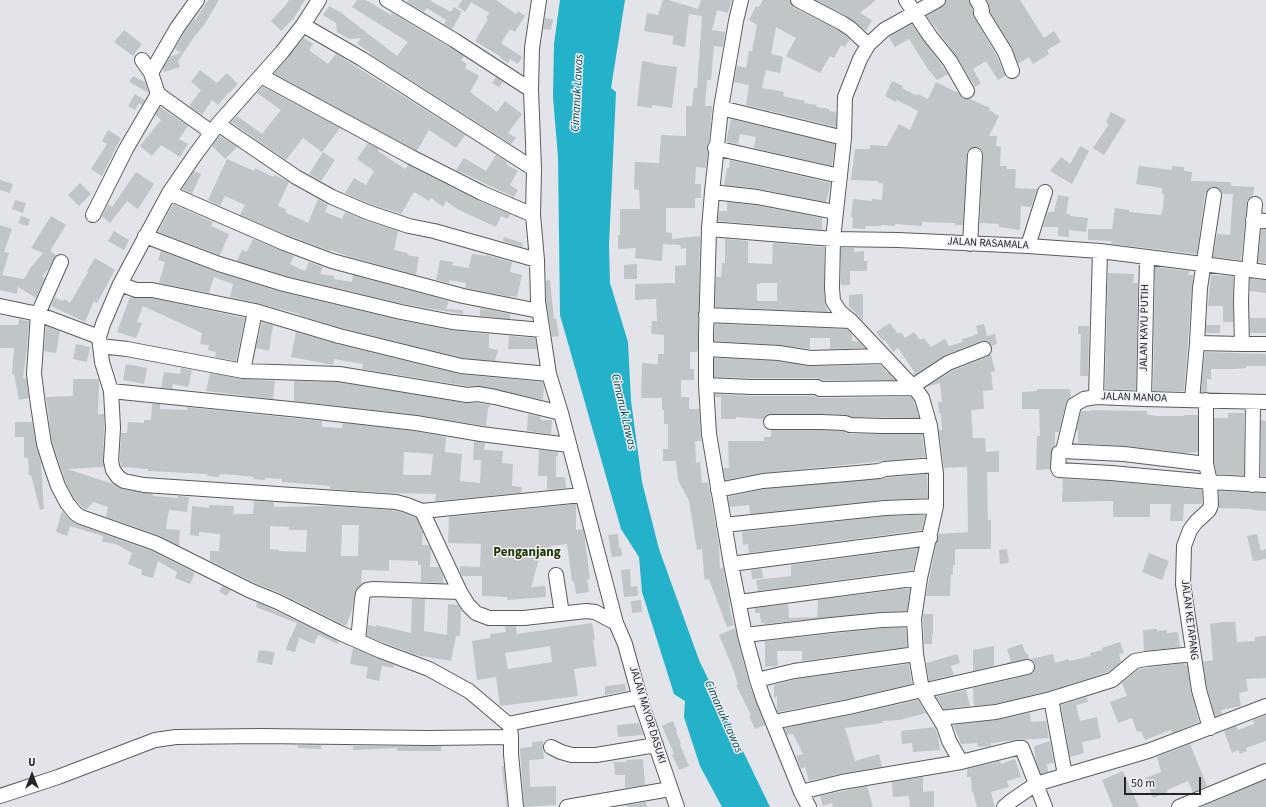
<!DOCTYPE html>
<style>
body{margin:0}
#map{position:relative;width:1266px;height:807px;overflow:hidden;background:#e2e4e9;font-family:"Source Sans 3",sans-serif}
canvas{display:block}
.north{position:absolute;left:12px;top:755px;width:40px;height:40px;-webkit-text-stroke:3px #eff1f6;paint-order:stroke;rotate:0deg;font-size:11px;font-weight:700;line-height:16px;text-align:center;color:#242527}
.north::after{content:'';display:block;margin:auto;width:14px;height:18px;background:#242527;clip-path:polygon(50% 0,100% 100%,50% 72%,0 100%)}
.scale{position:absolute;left:1124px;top:777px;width:77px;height:18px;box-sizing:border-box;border:2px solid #242527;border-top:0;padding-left:5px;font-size:12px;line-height:14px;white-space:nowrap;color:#242527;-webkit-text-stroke:3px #eff1f6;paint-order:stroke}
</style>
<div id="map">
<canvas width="1266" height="807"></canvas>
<div class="north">U</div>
<div class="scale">50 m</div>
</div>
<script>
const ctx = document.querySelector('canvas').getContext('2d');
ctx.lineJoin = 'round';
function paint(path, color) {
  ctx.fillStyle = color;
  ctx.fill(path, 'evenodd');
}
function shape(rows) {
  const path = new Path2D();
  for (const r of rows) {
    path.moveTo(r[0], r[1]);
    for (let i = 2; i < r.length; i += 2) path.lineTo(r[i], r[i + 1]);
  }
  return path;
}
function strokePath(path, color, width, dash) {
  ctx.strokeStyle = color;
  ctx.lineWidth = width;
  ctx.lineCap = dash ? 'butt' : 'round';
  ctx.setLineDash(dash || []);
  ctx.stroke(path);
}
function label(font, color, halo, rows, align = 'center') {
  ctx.font = font + ' "Source Sans 3",sans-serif';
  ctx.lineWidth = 3;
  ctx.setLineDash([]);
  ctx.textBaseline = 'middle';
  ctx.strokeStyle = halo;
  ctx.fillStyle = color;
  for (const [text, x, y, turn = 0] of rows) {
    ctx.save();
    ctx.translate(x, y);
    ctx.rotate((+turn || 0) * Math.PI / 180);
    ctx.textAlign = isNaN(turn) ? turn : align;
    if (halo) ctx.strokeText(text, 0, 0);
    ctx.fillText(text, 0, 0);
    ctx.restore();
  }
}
paint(shape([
 [560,0,625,0,611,88,616,92,609,245,610,283,628,342,631,401,642,482,659,549,699,660,770,807,722,807,700,766,684,717,685,701,674,694,642,592,639,557,621,529,560,315,558,157,553,97,554,44]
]), '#24b2ca');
paint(shape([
 [208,0,219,0,204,25,194,37,178,61,180,67,164,72,163,68,171,56,181,53,175,49,184,33,194,19,195,20],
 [289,0,305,0,294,18,281,31,271,21,285,6],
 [357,0,366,0,391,15,392,13,464,56,461,60,467,64,465,68,479,76,470,92,497,112,505,101,522,114,508,133,516,138,511,144,370,54,371,53,357,44,361,38,349,39,337,32,336,23,323,15,329,6,340,12,397,56,408,42,352,7],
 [408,0,432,0,431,1,451,12,454,7,462,12,452,29,444,24,446,20,427,8,424,12,407,2],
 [462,0,496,0,516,14,518,11,525,16,515,32,510,29,501,43,522,57,518,64,510,59,508,63,500,58,501,57,475,41,488,19,486,18,489,13,471,2,465,12,458,7],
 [663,0,669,0,698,9,701,0,732,0,728,13,717,10,712,30,725,32,723,47,714,46,711,80,707,80,705,106,712,106,712,109,709,142,707,147,708,152,706,168,696,167,695,184,701,184,701,198,695,198,695,208,666,208,666,232,672,233,672,239,700,236,698,349,697,352,690,352,690,369,694,369,694,380,681,380,681,397,689,397,689,409,699,409,701,441,695,441,696,463,700,462,702,483,708,482,719,545,720,569,723,567,730,605,729,606,734,625,727,627,709,579,705,580,704,574,702,549,697,550,689,501,678,480,676,461,663,461,663,449,668,449,668,424,664,424,664,410,662,410,662,398,641,398,642,363,658,364,658,354,664,354,664,335,651,334,652,321,657,321,656,299,635,300,635,284,675,283,675,266,686,265,686,248,681,249,680,245,663,244,662,261,635,258,636,248,618,249,618,235,620,235,620,209,640,209,639,190,634,189,635,162,659,163,661,135,686,136,686,106,692,106,694,88,697,88,702,16,689,14,685,47,672,44,674,36,644,31,647,13,658,15],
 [763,0,790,0,791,4,794,8,838,30,850,39,845,47,841,45,834,58,830,56,820,73,786,56,796,38,776,27,771,54,783,57,780,73,766,70,762,88,784,92,783,96,805,101,804,103,817,105,816,107,829,109,829,111,836,112,836,127,746,105,749,85,734,82,737,66,746,68,749,51,752,51,757,25,749,20,756,6,759,7],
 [816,0,876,0,860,13,872,20,866,31,847,16],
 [946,0,969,0,973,10,974,17,997,56,1005,76,998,80,986,61,973,69,981,83,975,87,957,57,927,16,942,7,945,4],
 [987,0,1020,0,1044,38,1054,31,1061,42,1047,50,1049,54,1033,64,1029,57,1018,64,1012,48,990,12,989,5],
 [545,18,553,20,551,30,543,29],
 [912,24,948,74,937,80,930,71,929,71,909,39,895,47,889,37],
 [124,30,142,44,133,56,114,42],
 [304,38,313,44,309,50,328,64,336,54,465,135,456,148,429,130,417,151,274,74],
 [642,61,654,63,654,64,677,67,672,108,652,105,652,108,637,106],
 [200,70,217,83,227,73,238,84,230,92,229,92,218,105,212,100,202,115,189,106,201,90,191,82],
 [133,76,145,82,149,93,129,82],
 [496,77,503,82,499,87,492,83],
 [892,81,903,86,902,88,917,96,918,94,928,99,936,82,958,93,963,98,970,99,990,108,989,110,999,116,989,136,997,136,996,146,1001,147,1000,166,1007,166,1007,169,1016,169,1015,188,1037,189,1031,207,1021,206,1020,230,999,227,999,224,980,223,983,155,983,152,980,148,975,147,968,150,967,155,963,225,955,225,955,223,922,222,922,226,895,224,895,226,881,225,881,226,866,226,865,229,852,228,853,218,851,217,853,199,872,201,872,199,882,200,883,183,878,183,878,181,851,180,855,149,870,149,870,145,887,146,899,124,910,130,918,111,897,100,896,102,885,96],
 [263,87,340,128,322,152,303,138,286,160,231,122,237,116,262,134,281,110,257,93],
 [135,94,145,100,142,105,139,103,135,110,128,106],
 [160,107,188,126,179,139,188,144,180,157,161,145,152,156,140,146,161,120,155,115],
 [1111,112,1126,120,1104,155,1093,148,1109,124,1106,122],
 [731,119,835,144,832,166,754,148,756,137,740,134,738,144,726,142],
 [108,130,121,138,102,176,91,169,107,144,102,141],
 [220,136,237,147,225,159,212,146],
 [368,143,379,149,378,151,405,169,408,165,479,201,510,214,508,219,501,216,496,227,459,210,446,201,443,207,431,198,429,201,414,192,401,214,370,204,345,193,354,178,366,185,374,171,357,159],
 [1080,146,1089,151,1072,184,1050,171,1061,157,1070,164],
 [323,152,335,160,321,181,309,174],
 [496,155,507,162,506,164,518,171,510,185,518,190,514,197,456,170,464,158,486,171],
 [227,159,254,171,255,168,273,177,274,175,289,182,278,206,287,210,285,212,308,223,318,199,328,205,325,212,342,219,345,212,364,220,398,231,394,250,408,253,407,255,419,257,416,275,347,256,331,250,330,251,287,235,240,215,245,205,225,196,220,206,208,200],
 [730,160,831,183,826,202,759,189,724,185,727,168,729,168],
 [1139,166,1172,170,1172,166,1184,167,1184,171,1192,172,1191,181,1231,182,1231,186,1254,187,1253,196,1248,199,1247,203,1241,260,1213,257,1217,234,1230,235,1233,194,1222,194,1220,189,1215,187,1211,187,1205,193,1197,254,1111,244,1112,241,1088,240,1088,229,1112,229,1115,208,1129,210,1129,212,1161,215,1163,208,1164,194,1162,194,1162,188,1136,184],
 [194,171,201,174,192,194,182,189],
 [136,172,154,184,138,209,127,201,110,223,102,216,108,204,112,207],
 [0,180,13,184,10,193,0,190],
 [80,183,91,194,79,206,68,195],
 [1058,195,1069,197,1066,214,1070,214,1070,216,1088,218,1086,232,1069,230,1069,237,1058,236,1058,227,1043,227,1048,212,1054,212],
 [15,200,26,203,23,213,12,209],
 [727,202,756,205,822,218,822,229,824,230,718,221,719,211,727,211],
 [173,204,213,222,211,226,229,234,220,255,158,232],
 [21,216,30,219,28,226,18,223],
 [51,216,66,225,50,251,56,255,49,268,42,277,45,278,36,298,18,287,17,294,0,290,0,225,12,229,4,252,9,253,2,275,24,279,31,267,43,253,31,248],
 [1261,229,1266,229,1266,263,1258,262],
 [114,231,129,240,124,250,108,241],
 [504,237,523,243,522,247,503,241],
 [253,239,294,256,290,264,305,271,309,262,323,267,320,274,334,276,334,279,352,282,353,275,449,301,446,309,463,310,463,314,403,304,286,276,237,261,242,250,247,252],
 [725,239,748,241,748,263,772,264,773,243,824,247,824,289,825,304,828,312,715,307,716,277,721,277,722,263,725,263],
 [760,283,777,283,777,301,757,301,757,284,760,284],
 [841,248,854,248,854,252,864,251,864,261,867,261,867,271,850,271,850,285,841,285],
 [161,251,216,272,282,292,399,320,450,330,489,334,489,348,498,350,495,361,462,358,341,328,299,315,299,314,257,303,230,297,233,284,214,277,209,293,159,283,165,262,158,260],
 [472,254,486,256,486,255,512,262,510,272,522,275,517,297,511,296,511,297,465,288,466,283,449,280,449,283,436,280,440,260,453,262,452,265,469,268],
 [95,258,115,270,97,303,94,301,85,322,51,306,55,298,63,301,65,299,70,303,88,272,87,271],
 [637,264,637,279,624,279,624,265],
 [1155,267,1189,271,1189,275,1193,275,1184,391,1153,391],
 [1108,273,1134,274,1133,283,1138,283,1136,390,1105,389],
 [1211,275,1233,276,1233,322,1223,322,1223,306,1208,306],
 [1250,279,1266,280,1266,293,1250,291],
 [550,280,554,319,556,318,559,336,552,337,546,300,546,281],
 [863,294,863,321,849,306,849,295],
 [130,297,136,298,151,298,245,318,236,361,215,357,216,352,208,350,209,345,200,344,202,333,143,306,137,322,142,323,136,338,117,332],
 [480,308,510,314,510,319,480,316],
 [1250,318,1266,318,1266,333,1250,333],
 [19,319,29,321,27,348,23,379,26,378,29,398,19,400,14,374,12,374,14,348,0,348,0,325,18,325],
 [262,322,273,325,269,351,256,348],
 [890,323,898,334,901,332,905,338,914,332,920,340,924,338,931,347,945,339,949,346,963,342,962,339,973,336,973,335,978,334,976,326,984,324,987,336,995,334,997,344,992,346,986,341,981,341,945,355,915,375,913,373,915,373,898,348,893,352,885,340,883,341,876,332],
 [715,324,847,329,852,334,852,341,859,342,865,348,830,349,830,338,810,338,810,349,779,345,714,341],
 [1206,325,1220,325,1220,333,1206,333],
 [46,326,60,331,56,353,44,351],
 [1078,326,1089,326,1088,376,1080,376,1081,334,1078,334],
 [296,332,337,344,459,374,543,382,544,385,543,400,479,386,467,386,362,369,363,364,334,359,333,365,291,357],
 [509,336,535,338,537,349,508,349],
 [76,344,90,347,87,362,73,359],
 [1205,352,1266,354,1266,366,1246,366,1246,368,1235,369,1211,369,1211,380,1207,379,1207,392,1201,392],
 [991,354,995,371,991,372,993,390,983,391,984,409,971,410,973,438,985,438,986,452,999,451,999,472,987,472,988,520,991,520,991,549,955,549,955,565,953,565,953,575,951,575,950,596,926,596,938,534,968,532,967,467,944,468,939,430,942,430,941,413,939,413,938,402,942,402,940,383,928,386,952,371,987,357],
 [714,358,778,361,810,366,880,365,885,369,885,372,888,372,895,380,823,380,817,378,751,378,714,377],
 [126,364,147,368,144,384,123,380],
 [181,368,192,370,188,387,173,384,172,389,161,388,164,372,180,374],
 [210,373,243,379,275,381,273,399,206,391],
 [73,379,99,379,98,414,104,414,104,428,103,460,104,467,67,469,113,484,122,489,153,494,153,496,178,498,178,496,189,497,187,512,169,510,166,529,180,530,179,546,158,535,106,517,108,507,93,502,86,510,82,507,74,498,66,483,52,442,46,397,73,396],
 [294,381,338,382,466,403,478,403,490,405,490,408,488,407,486,426,417,415,294,401],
 [1037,389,1070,389,1071,397,1066,403,1059,432,1055,432,1055,445,1051,452,1050,469,1036,470,1037,436,1040,436,1039,409,1022,409,1022,392,1037,391],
 [715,394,751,396,814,396,820,398,911,397,914,402,919,418,852,417,845,415,821,414,771,414,766,415,763,419,736,417,736,419,721,419,721,397,715,397],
 [152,404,160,404,160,409,187,410,187,407,194,408,322,421,322,427,342,428,343,423,415,431,446,437,445,452,462,454,460,481,480,483,481,460,473,460,474,441,485,443,484,450,503,451,502,463,513,464,512,486,522,487,521,493,435,501,436,494,391,493,330,489,330,486,282,482,282,479,265,478,265,480,253,479,254,477,236,475,220,474,219,477,207,476,208,474,148,471,148,469,121,467,120,460,121,433,127,433,128,422,144,423,144,420,151,420],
 [404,452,433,454,431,475,403,475],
 [1091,410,1147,411,1147,414,1155,416,1184,416,1184,415,1198,415,1198,452,1183,453,1125,446,1078,443,1078,431,1076,431,1081,411,1091,411],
 [1228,413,1244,413,1244,475,1217,474,1214,463,1214,418,1228,418],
 [528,414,541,417,541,420,552,420,551,434,527,431],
 [1261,420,1266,421,1266,476,1261,476],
 [15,422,32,422,36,445,41,463,44,509,40,510,31,475,29,475,28,458,24,458,24,437,15,437],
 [771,430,821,430,843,431,850,434,922,434,925,457,762,473,725,480,723,468,729,468,728,441,764,441,764,437,771,437],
 [539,450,558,452,558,456,556,456,556,477,565,477,566,488,547,490,547,476,538,476],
 [927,474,928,498,884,500,750,514,749,505,730,507,728,497,764,489],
 [1063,479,1110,481,1202,490,1202,504,1184,504,1183,521,1170,521,1171,504,1150,504,1150,517,1113,517,1113,501,1062,502],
 [1219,491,1266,493,1266,511,1252,510,1252,509,1219,508],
 [254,501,274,502,274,507,329,506,391,510,404,513,416,518,423,532,422,545,428,545,431,549,430,567,439,567,443,576,443,583,421,582,421,565,418,565,418,561,389,560,389,571,362,570,361,584,355,592,352,610,346,626,282,594,253,582,210,561,210,551,219,551,220,534,199,532,199,536,190,535,192,506,209,508,209,505,234,506,233,514,253,514],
 [342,525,359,525,358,556,341,556],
 [270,526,289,527,289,530,307,530,306,552,279,551,279,550,270,549],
 [576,504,576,530,583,529,584,533,590,579,587,579,589,592,576,594,574,581,572,581,567,544,551,546,551,551,541,552,531,587,545,586,546,597,507,600,507,597,482,596,482,576,462,576,460,572,460,566,480,567,481,544,448,543,449,517],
 [62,511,70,520,78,525,152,551,195,573,190,584,175,578,177,572,158,561,153,578,141,575,142,570,128,564,132,553,116,544,102,542,103,536,70,526,67,536,56,532],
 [925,515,922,530,749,553,748,544,743,545,742,532,886,516],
 [618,534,619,548,621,547,622,556,612,557,608,535],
 [1257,534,1261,551,1266,549,1266,559,1253,561,1247,536],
 [918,548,913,570,758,591,756,580,791,576,791,565],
 [1007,549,1009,563,1000,564,999,550],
 [1149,553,1169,561,1162,580,1142,572],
 [630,569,631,587,637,586,638,596,624,597,621,570],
 [762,569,763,578,752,579,751,570],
 [223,586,231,590,226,596,219,591],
 [910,588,907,611,881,612,765,624,765,623,761,623,760,613,755,613,755,608,788,604,789,618,817,617,818,600],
 [412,599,425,599,424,631,447,635,448,604,458,605,461,609,460,636,456,636,451,661,416,655,367,636,368,625,376,627,376,625,411,633],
 [641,600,642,612,632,613,631,601],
 [257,602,274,610,339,642,338,644,318,635,314,644,299,638,295,652,286,650,290,637,291,637,297,623,256,607],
 [923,614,933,614,933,634,932,634,932,644,924,644],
 [1222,622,1235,622,1237,642,1255,641,1255,637,1266,636,1266,678,1246,679,1248,691,1239,693,1241,706,1221,710,1222,714,1215,716,1207,688,1203,662,1213,660,1210,624],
 [592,623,595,639,593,640,597,666,574,669,578,696,500,706,496,677,477,680,472,641,491,638,490,634,506,632,505,626,516,626,517,634],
 [550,646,552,662,508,669,505,653],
 [735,628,749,683,765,725,755,729,749,716,751,715,736,685,738,684,731,664,719,635],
 [883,628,906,628,907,647,802,661,802,651,777,651,778,666,765,667,765,641],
 [1157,629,1157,631,1167,630,1167,633,1178,632,1180,647,1144,651,1143,630],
 [1120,642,1124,653,1119,654,1121,662,1108,672,1049,691,995,704,974,706,973,688,1029,675,1033,673,1035,669,1035,665,1030,659,1053,654,1055,663,1069,659,1069,661,1091,656,1090,653,1103,650,1102,648],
 [1022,644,1026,654,1028,654,1029,659,1004,664,1011,661,1007,649],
 [994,646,994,666,973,671,973,650],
 [353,648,394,665,394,668,382,666,379,681,366,678,368,667,350,664],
 [259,650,275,652,272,665,257,662],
 [957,654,960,663,951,666,954,675,929,681,926,663],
 [1184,663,1185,665,1187,665,1191,692,1199,722,1172,733,1171,730,1145,740,1141,731,1137,732,1132,718,1118,723,1110,702,1127,696,1122,683,1139,669],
 [909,664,912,684,847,699,778,712,777,711,777,696,774,698,774,685,796,679],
 [625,684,626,691,605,695,605,686],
 [966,690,970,706,944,709,936,697],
 [1087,697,1088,702,1076,705,1080,721,1097,717,1101,738,1082,742,1084,753,1070,757,1061,705],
 [918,700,926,713,900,720,882,721,883,723,845,728,855,761,879,754,882,767,840,774,809,781,805,767,801,769,796,756,803,754,793,734,787,735,784,728,851,715],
 [1030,713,1031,722,1046,721,1049,738,1015,740,991,743,991,746,978,747,977,743,961,744,953,725,997,720],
 [1266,715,1266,741,1246,748,1247,751,1240,754,1238,750,1232,753,1224,731,1236,726,1238,730,1254,724,1253,720],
 [673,721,677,731,676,732,681,744,680,745,689,766,679,770,672,755,674,754,662,726],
 [639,723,643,735,618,737,617,725],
 [935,727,938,736,940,750,913,752,912,743,902,744,901,731],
 [543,741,543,747,544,759,529,760,530,787,556,786,556,805,524,807,520,748,532,747,532,742],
 [1050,741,1054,763,1047,764,1048,772,1041,774,1036,761,1034,746],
 [1190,744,1207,786,1193,792,1188,781,1167,790,1168,792,1153,798,1145,778,1161,772,1157,757],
 [298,745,321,745,321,749,298,748],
 [353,746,441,746,441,751,397,751,397,748,353,750],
 [643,759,645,785,625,788,625,775,615,775,614,762,627,762,626,760],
 [1015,759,1021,777,1007,781,1009,787,991,792,995,807,977,807,973,792,972,792,971,777,967,777,967,769,1000,761,1001,764],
 [502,766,504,766,507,807,506,807,505,789,504,789],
 [1123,771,1139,807,1113,807,1102,780],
 [923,777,923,792,934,791,934,807,910,807,909,796,893,797,892,782],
 [1266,780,1266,807,1201,807],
 [867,786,873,807,833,807,832,803,823,806,820,796],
 [646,802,647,807,627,807,626,805]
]), '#c0c5c8');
const minor = shape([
 [319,0,303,25,282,52,218,124,195,155,169,193,120,284,103,324,99,337,102,362,111,391,113,428,111,461,113,470,118,477,124,481,144,485,396,502,407,505,422,511,460,592,468,605,476,613,489,618,524,618,586,611,595,612,616,623],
 [387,0,454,40,531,90],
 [539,0,532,48,531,90,534,169,533,215,537,260,538,301,549,374,561,413,616,623,625,644,641,702,677,807],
 [741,0,736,21,721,108,712,192,709,229,706,335,706,385,709,434,731,564,745,635,757,680,763,698,801,792,809,807],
 [798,0,842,23,851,29,868,45],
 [906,0,930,36,950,61,967,91],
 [938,0,884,30,868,45,860,59,845,97,844,138,833,239,832,288,833,301,840,312,851,321,917,391,922,398,930,426,936,474,936,506,920,578,914,619,916,654,922,690,944,726,949,741,961,762,1017,748,1022,748,1045,807],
 [977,0,981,7,982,11,981,13,1005,52,1012,71],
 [303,25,362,59,534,169],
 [142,60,151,73,158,94,211,132],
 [151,73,177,28,197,0],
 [261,76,411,157,482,193,533,215],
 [721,108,844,138],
 [218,124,296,177,332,197,367,212,409,226,434,231,537,260],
 [715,148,840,176],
 [712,192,757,197,835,212],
 [169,193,284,243,332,261,463,296,539,311],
 [93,215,126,149,158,94],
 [1253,220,1266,221],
 [709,229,833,239,898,240,1028,246,1100,251,1266,272],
 [145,236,219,264,284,284,401,312,452,322,542,330],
 [970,244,975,155],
 [1028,246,1045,192],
 [61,262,38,314,34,374,38,405,44,444,51,466,58,486,67,503,76,514,81,517,155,543,249,590,278,602,340,633,381,651,429,669,469,691,508,724,510,726,511,737],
 [1242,269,1241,302,1242,344,1266,344],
 [1249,270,1255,204],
 [120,284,136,290,152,290,255,311,339,336,461,366,549,374],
 [0,306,38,314,99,337],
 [706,315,851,321],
 [1197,343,1242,344],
 [100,346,127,349,243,371,339,374,467,395,478,394,495,397,561,413],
 [706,349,779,353,810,358,883,356],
 [243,371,255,311],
 [706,385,751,387,817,387,820,389,915,388],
 [913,386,948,363,984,349],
 [111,391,300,410,416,423,481,434,569,445],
 [1096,397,1100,251],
 [1144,399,1147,257],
 [1192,400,1197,343,1200,288,1214,195],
 [1206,400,1206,464,1210,482,1211,505,1209,510,1196,522,1190,530,1184,546,1183,584,1199,690,1210,728],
 [771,422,821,422,845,423,850,425,882,426,930,426],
 [1063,451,1059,453,1058,468,1059,470,1111,473,1210,482,1266,485],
 [1206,464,1124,454,1063,451,1074,405,1084,399,1096,397,1144,399,1266,402],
 [1252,485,1253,402],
 [718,490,763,481,858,473,879,471,885,469,935,465],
 [422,511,582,495],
 [724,525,885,508,936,506],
 [731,564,930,538],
 [556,575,562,614],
 [739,602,920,578],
 [745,635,831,625,882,620,914,619],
 [358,641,362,599,363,594,367,590,374,589,460,592],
 [757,680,794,671,916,654],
 [922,691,1027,667],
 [1051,699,1065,775],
 [939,718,996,712,1051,699,1112,680,1135,661,1146,659,1193,654],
 [773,722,849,707,922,690],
 [508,724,640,697],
 [551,747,561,752,572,755,596,755,656,745],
 [801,792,842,782,961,762],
 [0,796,58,777,155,740,176,737,261,736,429,738,511,737,511,754,516,807],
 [567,807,670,789],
 [1004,807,1011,801,1036,784,1148,751,1266,706],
 [1179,807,1266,771]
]);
strokePath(minor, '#5a5b5f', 16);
strokePath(minor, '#fff', 14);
label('11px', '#242527', '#eff1f6', [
 ["JALAN RASAMALA",988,244,3],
 ["JALAN KAYU PUTIH",1145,328,-89],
 ["JALAN MANOA",1134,398,2],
 ["JALAN KETAPANG",1189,620,83],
 ["JALAN MAYOR DASUKI",647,715,73]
]);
label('italic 12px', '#07434d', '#eff1f6', [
 ["Cimanuk Lawas",578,93,-87],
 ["Cimanuk Lawas",623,412,77],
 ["Cimanuk Lawas",723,717,66]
]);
label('bold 13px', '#203704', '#eff1f6', [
 ["Penganjang",527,553]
]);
</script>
